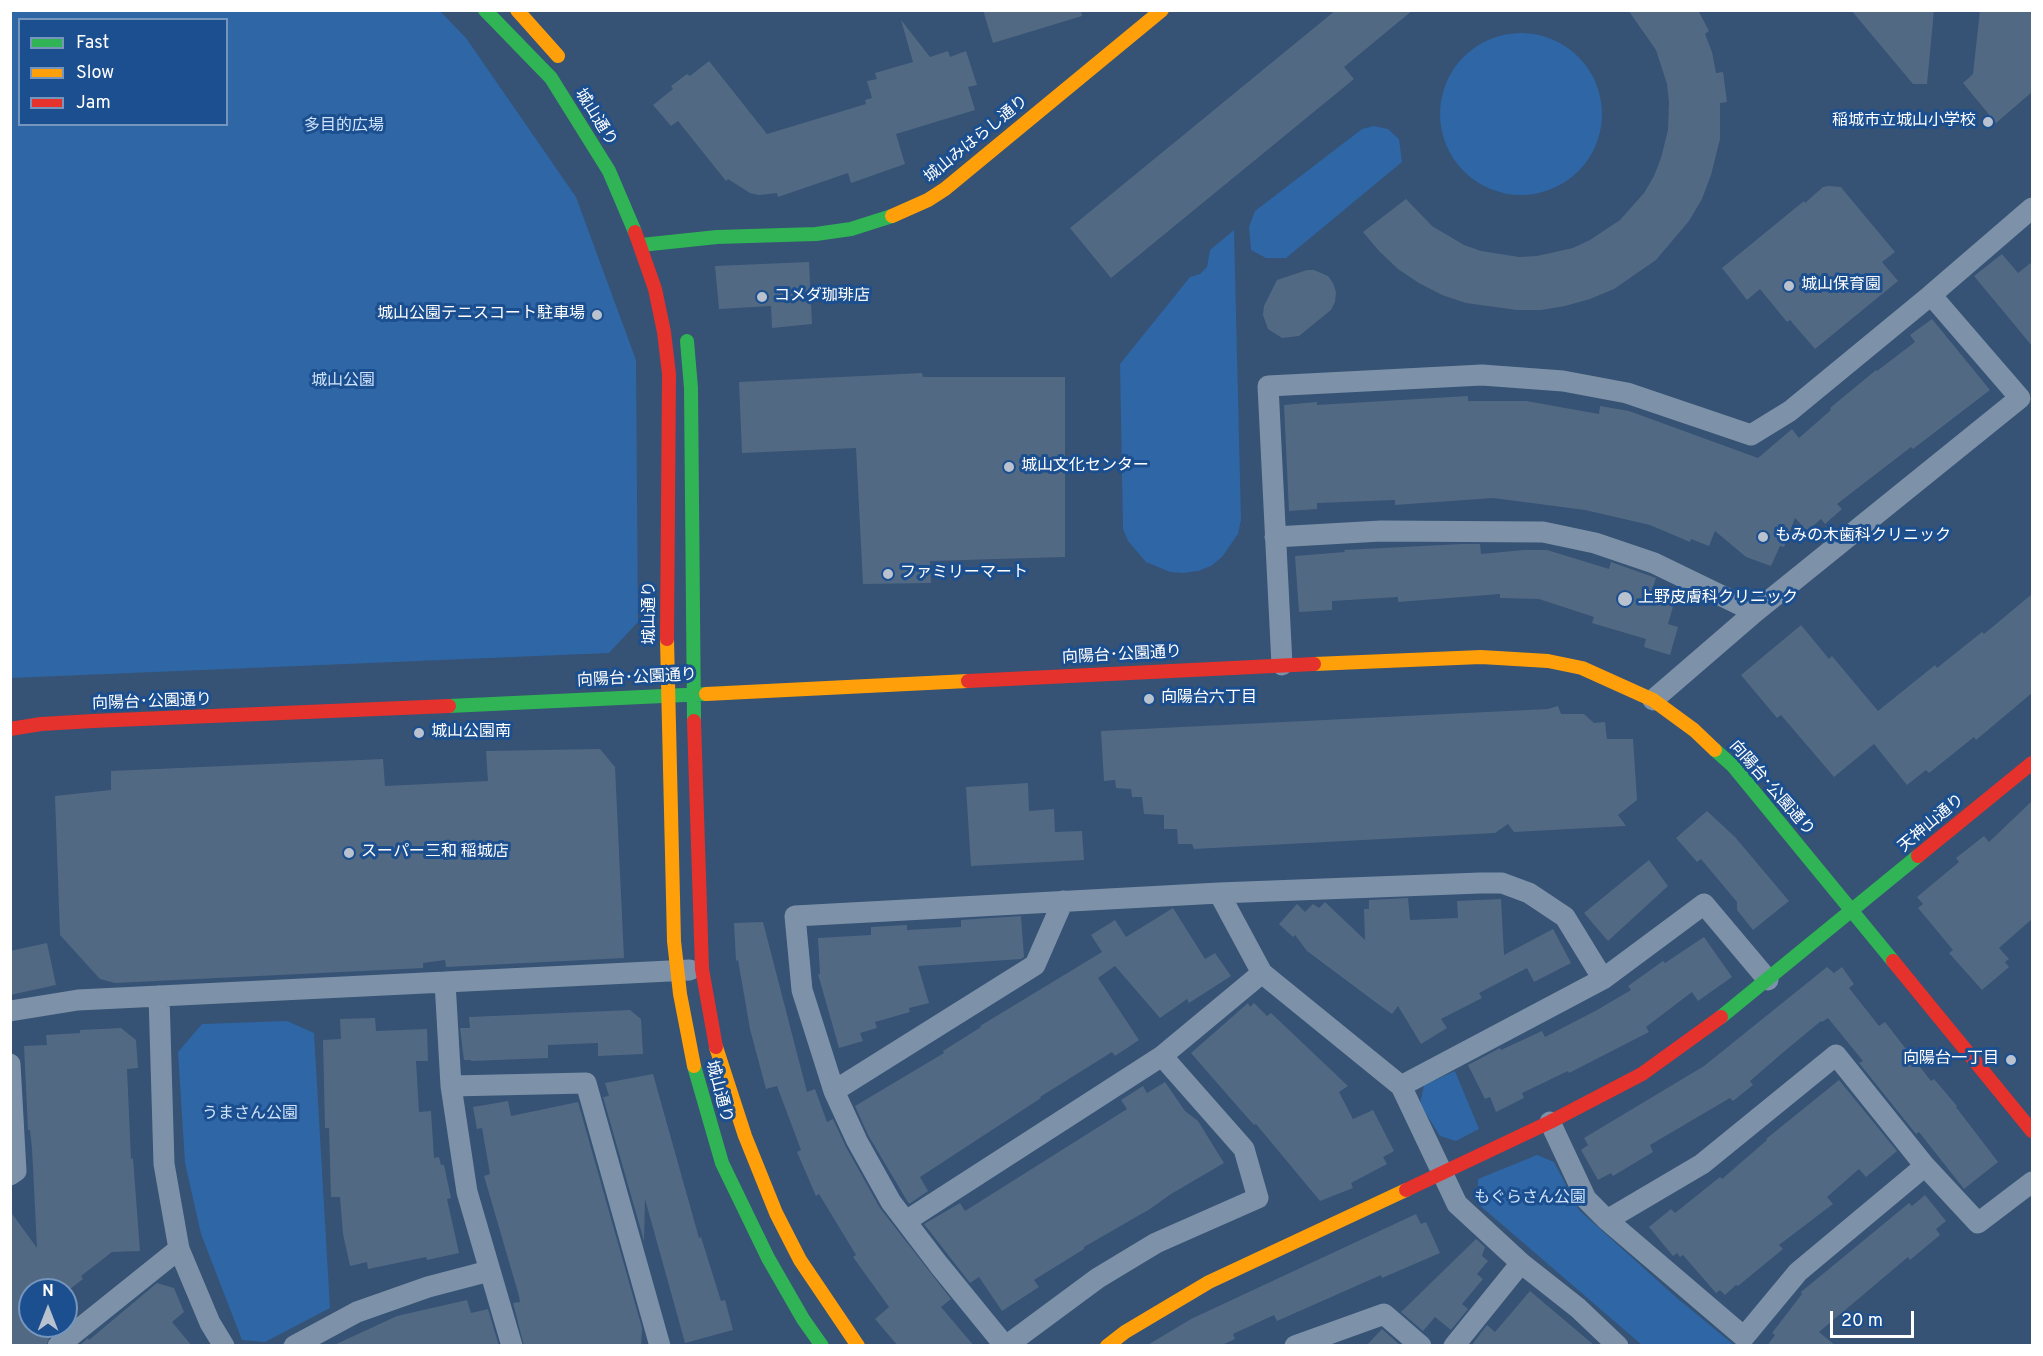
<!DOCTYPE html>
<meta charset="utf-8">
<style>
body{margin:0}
#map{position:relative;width:2043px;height:1356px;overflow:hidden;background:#365274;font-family:Overpass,sans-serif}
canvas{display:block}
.frame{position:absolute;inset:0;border:12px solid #fff;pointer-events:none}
.legend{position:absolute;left:18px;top:18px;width:210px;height:108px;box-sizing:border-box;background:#1b4f8f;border:2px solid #7695bc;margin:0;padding:8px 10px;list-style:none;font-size:18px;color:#fff}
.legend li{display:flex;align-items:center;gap:12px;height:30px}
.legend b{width:30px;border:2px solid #7695bc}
.north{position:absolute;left:18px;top:1278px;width:60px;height:60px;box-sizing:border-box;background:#1b4f8f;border:2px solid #7695bc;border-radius:50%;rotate:0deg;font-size:16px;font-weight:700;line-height:24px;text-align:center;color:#fff}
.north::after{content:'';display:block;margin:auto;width:21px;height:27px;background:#b9c2ce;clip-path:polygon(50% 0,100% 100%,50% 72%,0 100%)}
.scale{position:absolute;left:1830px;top:1311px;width:84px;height:27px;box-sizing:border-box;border:3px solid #fff;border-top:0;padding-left:8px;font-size:18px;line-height:21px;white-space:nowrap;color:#fff;-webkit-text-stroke:4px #1b4f8f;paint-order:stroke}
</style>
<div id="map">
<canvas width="2043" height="1356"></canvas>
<div class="frame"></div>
<ul class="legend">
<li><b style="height:8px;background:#30b455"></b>Fast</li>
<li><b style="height:8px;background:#ff9f0a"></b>Slow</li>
<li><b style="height:8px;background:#e5322d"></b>Jam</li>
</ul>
<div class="north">N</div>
<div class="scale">20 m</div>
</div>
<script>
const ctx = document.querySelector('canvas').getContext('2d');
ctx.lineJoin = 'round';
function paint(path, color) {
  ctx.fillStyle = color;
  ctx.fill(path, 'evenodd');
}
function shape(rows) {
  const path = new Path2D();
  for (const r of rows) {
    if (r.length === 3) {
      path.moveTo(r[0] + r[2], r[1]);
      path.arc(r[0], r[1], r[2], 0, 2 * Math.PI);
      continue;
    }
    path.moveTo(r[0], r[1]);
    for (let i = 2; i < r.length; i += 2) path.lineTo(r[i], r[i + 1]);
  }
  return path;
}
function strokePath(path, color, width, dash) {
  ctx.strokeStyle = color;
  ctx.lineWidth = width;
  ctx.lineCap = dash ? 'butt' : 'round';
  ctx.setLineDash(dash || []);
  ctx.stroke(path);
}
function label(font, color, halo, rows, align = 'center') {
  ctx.font = font + ' Overpass,"Noto Sans JP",sans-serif';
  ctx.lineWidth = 6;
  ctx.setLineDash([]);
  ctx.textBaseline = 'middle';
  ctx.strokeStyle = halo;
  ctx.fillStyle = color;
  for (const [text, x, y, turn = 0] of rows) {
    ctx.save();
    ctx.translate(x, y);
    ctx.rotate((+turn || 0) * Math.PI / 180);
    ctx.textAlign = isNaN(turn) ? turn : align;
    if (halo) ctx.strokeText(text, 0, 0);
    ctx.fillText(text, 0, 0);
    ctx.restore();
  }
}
paint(shape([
 [10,11,440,11,466,38,576,197,636,360,638,622,609,653,11,678],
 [20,20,226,20,226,124,20,124],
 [1521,114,81],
 [1374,126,1388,129,1399,139,1402,162,1286,258,1266,258,1251,250,1249,227,1255,211,1362,129],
 [1234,230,1241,520,1238,534,1222,557,1211,566,1198,571,1183,573,1170,572,1146,562,1128,541,1123,529,1120,364,1190,277,1200,274,1207,267,1210,250],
 [287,1021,314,1033,330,1308,265,1342,242,1340,201,1234,185,1163,178,1052,202,1024],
 [1455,1071,1479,1129,1456,1141,1440,1136,1420,1104,1424,1085],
 [1537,1155,1554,1162,1579,1210,1677,1298,1734,1345,1642,1345,1477,1203,1478,1179]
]), '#2f66a5');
paint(shape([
 [983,10,1081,10,1082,16,993,43],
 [1336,10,1413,10,1344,67,1354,79,1111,278,1070,228],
 [1628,10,1698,10,1709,31,1705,34,1712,52,1716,73,1723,72,1727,102,1720,103,1720,139,1711,175,1702,199,1689,221,1656,260,1614,289,1590,299,1565,306,1541,310,1517,310,1466,303,1442,295,1419,283,1398,269,1379,251,1363,232,1406,199,1432,226,1464,245,1481,251,1519,257,1537,256,1573,248,1590,240,1620,220,1644,193,1654,176,1661,158,1668,130,1669,102,1667,84,1656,50],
 [1851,10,1934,10,1927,84,1913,84],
 [1980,10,2032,10,2032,92,1996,123,1963,83,1973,74],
 [901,20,930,57,948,51,950,57,966,51,977,85,968,87,975,110,896,134,905,164,851,183,848,173,778,197,777,193,759,195,750,193,728,179,726,181,678,121,671,126,653,105,673,89,671,86,687,74,690,76,709,61,767,134,866,104,865,100,872,98,867,81,877,79,875,73,913,62],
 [1829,186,1841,187,1844,191,1895,252,1882,262,1898,281,1815,349,1790,320,1787,322,1760,289,1747,300,1722,268,1804,201,1805,203,1823,187],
 [2002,254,2018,273,2032,262,2032,346,1974,276],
 [809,262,812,324,772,328,771,306,719,309,715,266],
 [1307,270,1314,270,1328,276,1333,283,1336,292,1335,302,1331,310,1299,336,1282,338,1268,329,1263,315,1264,306,1277,280],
 [1932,319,1990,390,1913,449,1911,447,1837,504,1842,509,1825,524,1821,519,1807,531,1795,518,1784,547,1780,546,1771,566,1746,557,1715,531,1709,546,1691,539,1690,542,1650,525,1585,510,1493,498,1395,505,1395,500,1317,503,1317,509,1289,511,1284,405,1317,402,1317,405,1468,396,1468,401,1526,401,1599,414,1600,406,1629,411,1758,458,1792,429,1799,438,1831,410,1830,408,1876,370,1877,371,1915,342,1910,335],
 [922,373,923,377,1065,377,1065,557,930,561,931,583,863,584,856,448,742,453,739,382],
 [1462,544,1480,544,1481,554,1524,550,1547,550,1609,569,1611,562,1656,578,1650,596,1674,603,1668,624,1678,627,1670,655,1644,647,1646,639,1592,623,1594,617,1539,599,1500,598,1500,594,1398,602,1398,597,1332,601,1332,610,1299,612,1295,556,1345,552,1344,550],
 [2032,594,2032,693,1976,740,1974,737,1929,773,1926,770,1907,785,1874,744,1834,777,1781,715,1777,718,1741,675,1801,625,1829,659,1832,656,1878,711,1935,665,1937,668,1982,632,1984,634],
 [1558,706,1561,714,1584,714,1594,723,1605,722,1607,739,1633,739,1637,800,1618,815,1626,826,1514,832,1508,824,1495,833,1194,849,1192,844,1178,844,1177,829,1164,829,1164,815,1144,814,1142,797,1132,797,1131,789,1116,788,1115,780,1104,781,1101,731,1548,709],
 [600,749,615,767,624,958,446,967,445,960,423,963,423,968,115,983,100,979,60,935,55,796,111,790,111,771,383,759,385,786,488,781,486,751],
 [1028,783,1029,811,1054,809,1055,832,1082,831,1084,860,971,866,966,787],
 [2032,801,2032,919,1999,948,2009,959,2005,962,2009,967,1982,990,1949,953,1953,950,1918,908,1923,904,1917,897,1959,862,1956,858,1984,836,1989,842],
 [1707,811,1735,837,1789,901,1753,930,1737,910,1737,902,1701,859,1697,862,1676,838],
 [1649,860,1668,886,1608,941,1584,913],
 [1408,898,1410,920,1458,918,1457,901,1501,899,1504,955,1553,929,1571,963,1534,982,1527,968,1479,993,1482,998,1441,1019,1447,1028,1421,1044,1398,1006,1392,1014,1378,1004,1307,951,1295,935,1293,937,1279,924,1297,904,1305,912,1313,904,1319,908,1325,902,1365,940,1364,909,1369,909,1369,900],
 [1173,908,1205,959,1215,953,1231,976,1189,1003,1187,999,1160,1018,1115,966,1098,978,1139,1040,1115,1056,1112,1052,1040,1097,1041,1098,920,1177,928,1191,909,1204,868,1135,855,1106,944,1053,943,1051,981,1027,980,1026,1102,952,1091,935,1115,920,1126,937],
 [1021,916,1024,957,1021,959,918,966,929,1003,909,1008,910,1012,875,1022,877,1028,860,1033,863,1041,839,1048,818,974,820,974,818,938,871,935,871,927,907,925,907,930,961,927,961,920],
 [763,922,807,1092,815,1089,827,1122,833,1119,846,1147,880,1208,951,1299,941,1307,974,1346,898,1346,875,1319,889,1307,853,1257,856,1255,819,1194,816,1196,797,1152,801,1150,777,1086,766,1089,750,1029,738,960,736,961,734,923],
 [1704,937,1732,977,1698,1001,1692,992,1646,1027,1649,1032,1569,1073,1568,1071,1522,1093,1524,1098,1496,1112,1490,1097,1485,1099,1468,1065,1500,1048,1501,1050,1542,1031,1545,1037,1597,1010,1631,990,1628,986,1663,961,1665,963],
 [47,943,56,985,10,995,10,951],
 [1827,967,1834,973,1842,967,1854,984,1849,988,1879,1026,1885,1022,1931,1081,1934,1079,1957,1106,1956,1107,1998,1162,1964,1189,1919,1132,1916,1134,1859,1063,1863,1061,1828,1018,1822,1022,1821,1021,1786,1050,1750,1081,1753,1085,1733,1101,1730,1098,1650,1145,1653,1152,1613,1176,1611,1173,1598,1180,1581,1150,1588,1145,1584,1138,1704,1066],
 [1248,1003,1250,1007,1254,1003,1267,1016,1271,1013,1348,1086,1339,1092,1353,1119,1373,1110,1394,1151,1383,1157,1387,1164,1351,1183,1353,1188,1320,1201,1256,1124,1254,1125,1231,1099,1191,1053],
 [630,1010,641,1019,643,1054,598,1056,598,1043,548,1045,548,1058,471,1061,471,1060,464,1060,460,1028,470,1028,469,1017],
 [375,1018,376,1031,427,1029,428,1061,416,1061,419,1112,431,1111,434,1158,439,1157,441,1165,444,1165,451,1198,447,1199,459,1253,427,1260,426,1257,368,1269,367,1262,350,1266,343,1234,340,1197,331,1197,329,1128,325,1128,323,1040,341,1039,340,1019],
 [121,1028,136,1040,138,1068,127,1069,131,1159,133,1158,140,1251,112,1252,81,1276,83,1279,66,1292,66,1290,30,1290,30,1326,63,1326,50,1336,46,1346,10,1346,10,1211,37,1248,32,1148,30,1130,28,1130,24,1046,47,1045,46,1035,80,1033,80,1030],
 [653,1074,699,1238,701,1237,721,1301,725,1300,733,1330,685,1343,645,1199,644,1241,603,1097,609,1096,605,1083],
 [1839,1080,1897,1151,1866,1177,1859,1169,1827,1197,1833,1204,1779,1245,1783,1249,1738,1286,1736,1285,1725,1295,1720,1290,1716,1293,1683,1255,1680,1257,1677,1253,1673,1256,1649,1227,1671,1209,1675,1213,1720,1177,1722,1179,1767,1140,1766,1139],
 [1165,1082,1185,1111,1198,1121,1224,1163,1171,1194,1150,1209,1084,1247,1084,1249,1034,1280,1039,1287,1002,1311,979,1277,970,1283,924,1224,960,1203,965,1211,1127,1109,1121,1100,1143,1086,1147,1093],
 [508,1101,511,1116,578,1102,642,1328,641,1346,524,1346,513,1303,520,1302,519,1296,484,1176,490,1174,482,1128,477,1129,473,1107],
 [1925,1195,1946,1221,1936,1229,1940,1235,1910,1260,1908,1257,1819,1332,1836,1346,1767,1346,1775,1335,1772,1333,1802,1294,1801,1292,1909,1203,1912,1206],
 [1416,1214,1421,1224,1426,1222,1440,1253,1382,1278,1381,1275,1277,1321,1274,1315,1233,1334,1235,1339,1220,1346,1146,1346,1191,1319],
 [1476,1239,1485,1247,1482,1256,1488,1261,1477,1274,1483,1279,1462,1304,1468,1309,1451,1330,1435,1317,1423,1331,1401,1312],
 [157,1283,174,1288,184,1312,172,1322,192,1346,79,1346,88,1338,89,1340],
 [1530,1291,1595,1346,1471,1346,1487,1325,1495,1332],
 [467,1300,471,1313,488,1309,499,1346,332,1346,397,1316],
 [1382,1329,1401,1346,1366,1346]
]), '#526984');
strokePath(shape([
 [1931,295,2032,208],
 [1275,537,1381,531,1543,532,1595,543,1654,563,1755,612],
 [1282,665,1268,386,1482,375,1563,381,1627,393,1751,435,1790,411,1931,295,2020,398,1755,612,1653,700],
 [1219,893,1262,973,1401,1086,1457,1204,1521,1263,1578,1308,1618,1346],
 [445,982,451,1086,467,1192,512,1346],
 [159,996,164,1164,179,1249,210,1323,224,1346],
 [10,1011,78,1000,690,970],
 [10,1064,16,1171,10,1175],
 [451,1086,586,1083,660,1346],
 [1401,1086,1603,979,1704,904,1768,980],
 [834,1091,1035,965,1063,901],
 [1550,1122,1586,1199,1607,1220,1744,1337,1798,1272,1925,1166,1978,1223,2032,1182],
 [1607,1220,1702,1164,1836,1055,1925,1166],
 [906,1221,1162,1056,1262,973],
 [58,1346,179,1249],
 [294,1346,357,1312,428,1287,489,1271],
 [1005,1346,939,1265,891,1202,857,1141,834,1091,802,990,795,916,1219,893,1480,883,1502,883,1529,893,1565,917,1603,979],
 [1006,1346,1098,1278,1156,1243,1258,1198,1244,1149,1162,1056],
 [1295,1346,1384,1314,1421,1346],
 [1454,1346,1521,1263]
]), '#7d92a8', 21);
strokePath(shape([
 [485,10,551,78,609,171,635,232],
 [641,245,717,237,816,234,851,229,892,216],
 [687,341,691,388,694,721],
 [449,706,706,694],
 [1715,750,1733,766,1893,961],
 [1721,1017,1918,856],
 [694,1066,722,1163,768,1258,803,1319,822,1346]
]), '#30b455', 14);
strokePath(shape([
 [517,10,558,56],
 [892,216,928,200,945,189,1162,10],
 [667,639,674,941,680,994,694,1066],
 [1314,664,1481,657,1548,661,1582,668,1653,700,1694,730,1715,750],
 [706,694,968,681],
 [716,1047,745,1136,776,1213,800,1260,858,1346],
 [1107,1346,1125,1332,1209,1282,1406,1190]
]), '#ff9f0a', 14);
strokePath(shape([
 [635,232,655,289,664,332,669,374,667,639],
 [968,681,1314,664],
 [694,721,702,969,716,1047],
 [10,729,41,724,93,721,449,706],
 [1918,856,2032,763],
 [1893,961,2032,1131],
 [1406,1190,1550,1122,1642,1074,1721,1017]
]), '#e5322d', 14);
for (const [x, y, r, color] of [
 [1988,122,6,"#b9c2ce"],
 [1789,286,6,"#b9c2ce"],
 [762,297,6,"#b9c2ce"],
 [597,315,6,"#b9c2ce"],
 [1009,467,6,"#b9c2ce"],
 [1763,537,6,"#b9c2ce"],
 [888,574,6,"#b9c2ce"],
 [1625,599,8,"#b9c2ce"],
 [1149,699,6,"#b9c2ce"],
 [419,733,6,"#b9c2ce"],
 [349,853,6,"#b9c2ce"],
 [2011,1060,6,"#b9c2ce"]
]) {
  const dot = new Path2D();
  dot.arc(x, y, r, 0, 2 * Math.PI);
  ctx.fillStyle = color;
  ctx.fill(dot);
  strokePath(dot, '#1b4f8f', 2);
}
label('16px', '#fff', '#1b4f8f', [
 ["城山通り",595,118,58],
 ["城山みはらし通り",977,140,-39],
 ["城山通り",651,613,-90],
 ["向陽台･公園通り",1122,656,-3],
 ["向陽台･公園通り",637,679,-3],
 ["向陽台･公園通り",152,703,-2],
 ["向陽台･公園通り",1771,789,49],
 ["天神山通り",1932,824,-40],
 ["城山通り",718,1092,75]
]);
label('16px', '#fff', '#1b4f8f', [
 ["稲城市立城山小学校",1976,122,"right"],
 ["城山保育園",1801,286],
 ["コメダ珈琲店",774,297],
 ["城山公園テニスコート駐車場",585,315,"right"],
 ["城山文化センター",1021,467],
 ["もみの木歯科クリニック",1775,537],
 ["ファミリーマート",900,574],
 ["上野皮膚科クリニック",1638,599],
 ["向陽台六丁目",1161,699],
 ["城山公園南",431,733],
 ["スーパー三和 稲城店",361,853],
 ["向陽台一丁目",1999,1060,"right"]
], 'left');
label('16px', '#cfe3fa', '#1b4f8f', [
 ["多目的広場",344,127],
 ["城山公園",343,382],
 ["うまさん公園",250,1115],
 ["もぐらさん公園",1530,1199]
]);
</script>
